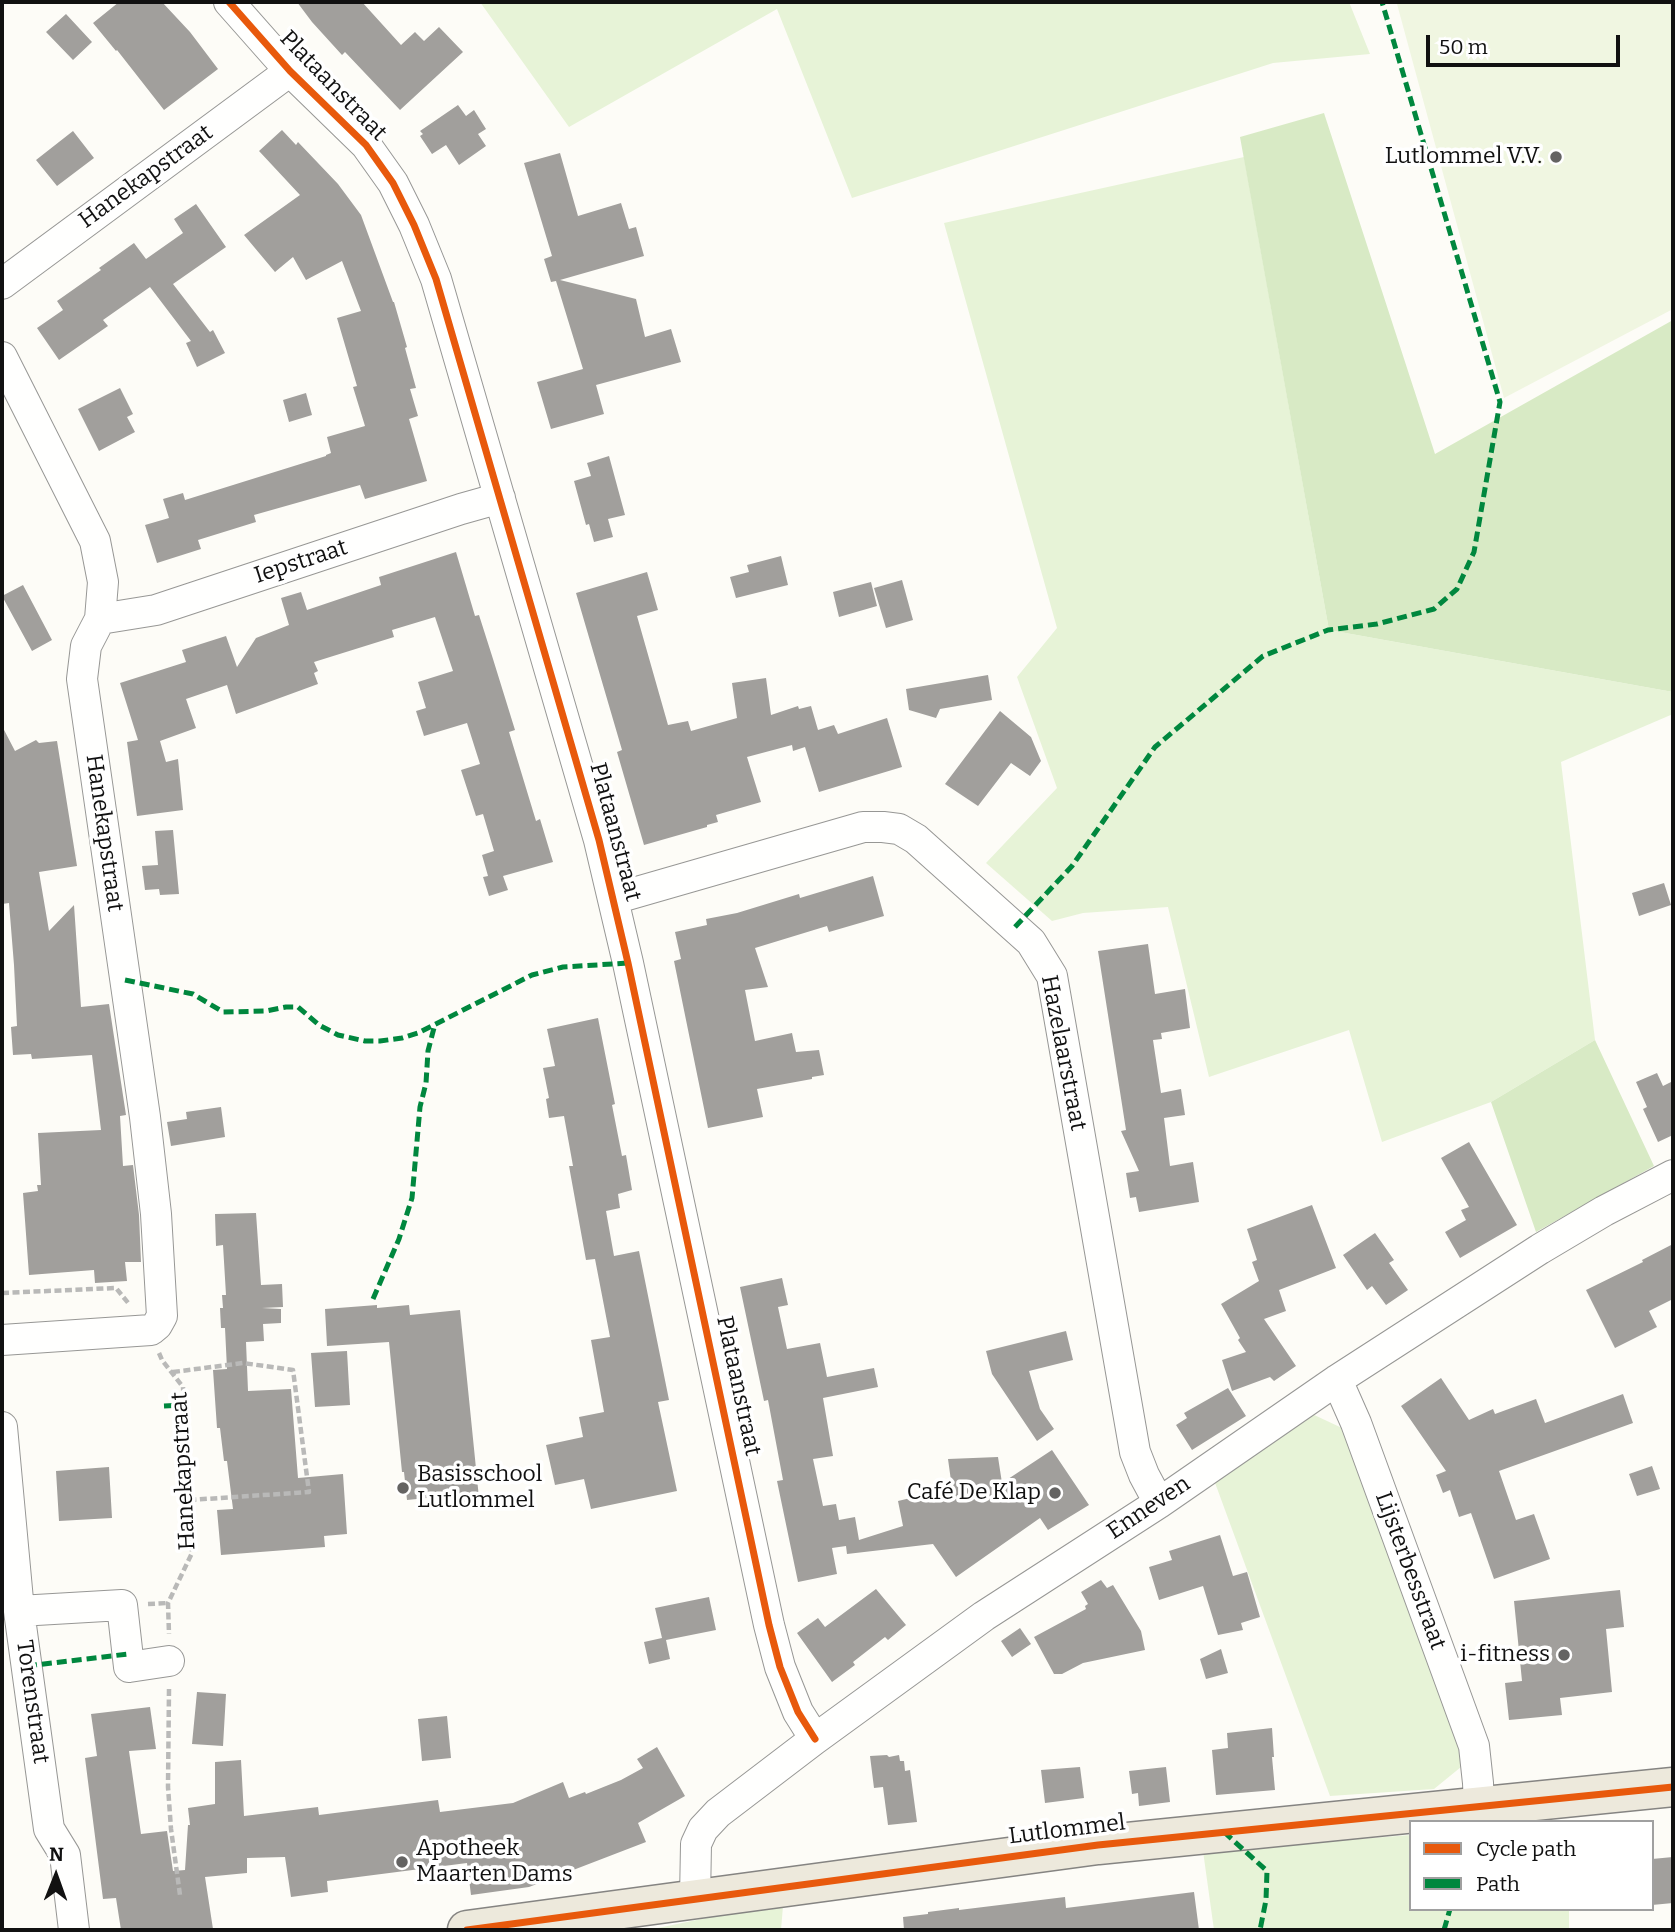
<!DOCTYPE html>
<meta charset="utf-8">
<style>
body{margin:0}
#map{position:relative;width:1675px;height:1932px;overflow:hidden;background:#fdfcf7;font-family:Bitter,serif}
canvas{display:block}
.frame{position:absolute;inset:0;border:4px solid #111;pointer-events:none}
.legend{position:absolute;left:1409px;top:1820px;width:245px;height:91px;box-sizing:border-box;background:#fff;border:2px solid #a0a0a0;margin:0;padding:9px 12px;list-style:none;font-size:21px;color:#111}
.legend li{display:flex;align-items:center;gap:14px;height:35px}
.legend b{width:35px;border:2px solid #a0a0a0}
.north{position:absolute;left:21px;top:1841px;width:70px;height:70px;-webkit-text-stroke:5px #fff;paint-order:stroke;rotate:1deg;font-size:19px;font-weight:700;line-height:28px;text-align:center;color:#111}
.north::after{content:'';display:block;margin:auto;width:24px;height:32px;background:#111;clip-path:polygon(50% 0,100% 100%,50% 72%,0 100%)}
.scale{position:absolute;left:1426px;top:35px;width:194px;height:32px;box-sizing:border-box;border:4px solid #111;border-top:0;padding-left:9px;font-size:21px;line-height:24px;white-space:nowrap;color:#111;-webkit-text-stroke:5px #fff;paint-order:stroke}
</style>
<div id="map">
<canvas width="1675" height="1932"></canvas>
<div class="frame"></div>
<ul class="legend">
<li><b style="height:9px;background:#e8590c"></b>Cycle path</li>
<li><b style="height:9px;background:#00873e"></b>Path</li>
</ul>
<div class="north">N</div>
<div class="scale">50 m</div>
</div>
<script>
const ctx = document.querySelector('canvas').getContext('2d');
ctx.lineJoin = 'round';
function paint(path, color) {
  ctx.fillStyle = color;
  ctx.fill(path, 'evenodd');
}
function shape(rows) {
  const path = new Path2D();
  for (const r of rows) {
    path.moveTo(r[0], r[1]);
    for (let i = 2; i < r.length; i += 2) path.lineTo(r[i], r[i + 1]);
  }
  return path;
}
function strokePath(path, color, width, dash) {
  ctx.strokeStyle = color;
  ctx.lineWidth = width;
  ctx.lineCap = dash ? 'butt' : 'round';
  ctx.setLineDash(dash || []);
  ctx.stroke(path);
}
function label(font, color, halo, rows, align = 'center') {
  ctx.font = font + ' Bitter,serif';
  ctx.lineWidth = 7;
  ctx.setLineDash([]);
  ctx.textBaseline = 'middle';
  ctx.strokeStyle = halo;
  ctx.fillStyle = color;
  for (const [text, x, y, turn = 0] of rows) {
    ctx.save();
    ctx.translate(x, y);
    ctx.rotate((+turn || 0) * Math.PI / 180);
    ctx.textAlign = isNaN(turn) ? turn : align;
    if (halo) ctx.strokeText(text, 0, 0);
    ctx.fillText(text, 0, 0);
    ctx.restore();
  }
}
paint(shape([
 [480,2,1349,2,1370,54,1273,63,852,198,777,9,569,127],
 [1244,157,1329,630,1673,692,1673,714,1561,762,1595,1040,1491,1102,1382,1142,1349,1030,1209,1077,1168,907,1083,913,1052,921,986,863,1057,788,1017,677,1057,628,944,223],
 [1310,1413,1342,1428,1460,1748,1461,1767,1434,1789,1330,1796,1214,1480],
 [1411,1835,1411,1909,1569,1909,1569,1930,1214,1930,1203,1851],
 [783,1906,781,1930,653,1930,653,1929,711,1917]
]), '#e7f3d7');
paint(shape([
 [1324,113,1435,454,1673,320,1673,692,1329,630,1240,137],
 [1595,1040,1654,1166,1536,1232,1491,1102]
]), '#d8eac5');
paint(shape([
 [1404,2,1673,2,1673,309,1504,398,1397,4]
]), '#f0f6e1');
paint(shape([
 [119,2,162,2,190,32,218,69,164,110,117,50,116,51,93,23],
 [297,2,362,2,401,45,415,32,424,41,439,27,463,52,400,110,345,52,342,55,312,22],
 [66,14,92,42,73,60,46,32],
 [458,105,466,116,474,110,486,129,478,134,486,146,459,165,446,145,432,154,420,136,423,134,420,131],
 [282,130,296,145,298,142,338,184,361,215,393,302,394,302,407,347,405,348,416,388,410,389,418,416,409,419,427,481,365,499,360,485,254,515,256,522,198,540,201,549,157,563,145,525,169,518,163,499,183,493,185,500,326,456,326,455,331,453,327,437,365,426,353,387,357,386,337,318,361,311,342,261,306,280,293,257,275,272,244,235,300,195,259,151],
 [73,131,94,158,57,186,36,160],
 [560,153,578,216,621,203,629,229,636,227,644,256,560,280,636,299,645,337,671,329,681,362,596,385,604,414,551,429,537,382,583,369,556,281,551,282,544,259,552,256,524,163],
 [196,204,226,247,173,284,210,332,213,330,225,353,197,367,186,343,191,341,150,287,103,320,108,326,59,360,37,328,63,310,57,301,101,270,99,268,134,243,146,259,183,233,174,219],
 [120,388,133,414,127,417,135,432,99,451,78,409],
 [306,393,312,415,289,422,283,400],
 [609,456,625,515,608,519,613,537,594,542,589,524,586,525,574,481,591,476,587,463],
 [456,552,475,616,479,615,493,659,515,730,509,732,536,821,540,819,553,862,503,876,508,890,489,896,483,877,488,876,482,855,494,851,483,814,476,816,461,770,480,764,467,723,424,736,416,711,426,708,418,682,453,671,435,617,392,630,394,637,314,662,318,671,314,673,318,684,236,714,227,685,186,699,196,728,160,741,166,762,178,759,183,810,137,816,127,742,138,740,120,683,186,662,182,650,226,636,237,667,256,638,289,625,281,598,301,592,307,610,381,585,379,577],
 [781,556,788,585,736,598,730,577,749,572,747,565],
 [647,572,658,610,637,616,668,725,688,721,691,731,737,718,732,683,766,678,771,715,798,706,799,709,811,706,818,730,834,725,838,734,887,718,902,767,819,792,805,747,793,751,792,745,747,757,761,802,716,815,718,822,707,825,707,827,644,845,617,752,622,750,576,593],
 [902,580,913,620,886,628,874,588],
 [871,582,877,606,839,617,833,592],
 [23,585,52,640,32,651,2,596],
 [988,675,992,700,940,709,936,718,909,710,906,689],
 [1000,711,1031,737,1041,761,1030,776,1011,763,978,806,945,784],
 [2,726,15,751,36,740,39,743,57,741,77,866,39,872,49,931,74,905,81,1007,109,1004,126,1115,120,1116,123,1166,133,1165,139,1215,141,1262,125,1262,127,1281,95,1283,94,1270,29,1275,23,1193,38,1191,37,1185,41,1185,38,1133,101,1130,92,1055,32,1059,31,1054,13,1055,11,1027,17,1026,14,965,9,903,2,904],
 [173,830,179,894,160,895,159,889,145,890,142,866,158,865,155,831],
 [873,876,884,916,829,932,827,926,755,948,768,987,745,990,755,1041,792,1033,796,1052,819,1050,824,1075,812,1077,812,1079,757,1089,763,1117,708,1128,674,961,681,959,675,932,707,925,706,919,737,913,799,894,800,898],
 [1664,883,1671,905,1639,916,1632,893],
 [1148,944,1155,994,1185,989,1190,1028,1161,1033,1162,1039,1153,1040,1161,1093,1181,1089,1185,1115,1164,1118,1170,1166,1193,1162,1199,1202,1139,1212,1136,1197,1130,1198,1126,1173,1139,1171,1121,1131,1126,1130,1098,951],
 [598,1018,615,1104,612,1105,622,1156,626,1155,632,1190,618,1194,620,1208,606,1211,614,1256,639,1251,669,1400,658,1402,677,1491,591,1509,584,1479,555,1485,546,1445,583,1437,579,1417,604,1412,591,1340,610,1337,595,1259,586,1260,569,1166,573,1166,564,1116,549,1118,546,1099,549,1098,543,1068,555,1066,547,1029],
 [1657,1073,1663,1086,1673,1081,1673,1135,1658,1142,1643,1109,1647,1107,1636,1082],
 [221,1107,225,1137,171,1146,167,1122,187,1119,186,1112],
 [1469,1142,1517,1225,1460,1258,1445,1232,1466,1220,1461,1210,1469,1207,1441,1158],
 [1312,1205,1336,1268,1279,1290,1286,1311,1264,1319,1296,1366,1274,1381,1270,1377,1232,1391,1222,1360,1246,1352,1238,1340,1240,1338,1221,1304,1259,1281,1252,1262,1257,1260,1247,1229],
 [256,1213,261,1285,282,1284,283,1307,262,1308,281,1309,281,1323,263,1324,264,1341,246,1342,248,1391,291,1389,298,1478,343,1474,347,1534,324,1536,325,1547,221,1555,217,1510,233,1509,227,1461,224,1461,220,1428,217,1428,213,1370,227,1369,225,1328,221,1328,220,1308,223,1308,222,1295,226,1295,223,1245,216,1246,215,1214],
 [1375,1233,1394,1260,1389,1263,1408,1290,1386,1305,1372,1286,1367,1290,1343,1255],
 [1673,1244,1673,1299,1649,1311,1657,1327,1615,1348,1586,1290,1643,1262,1642,1260],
 [782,1278,788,1305,778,1307,787,1349,820,1343,827,1377,874,1368,878,1387,823,1398,833,1456,813,1459,823,1506,836,1504,839,1520,855,1517,859,1540,903,1526,898,1501,952,1488,948,1459,998,1457,1002,1483,1052,1450,1089,1505,1048,1530,1040,1518,956,1577,933,1544,847,1554,846,1546,832,1548,837,1574,798,1582,777,1481,783,1480,768,1400,764,1401,740,1287],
 [377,1305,377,1308,409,1305,410,1315,460,1310,480,1508,438,1508,437,1497,407,1500,404,1472,402,1472,389,1342,327,1346,325,1309],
 [1066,1331,1073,1360,1029,1371,1040,1409,1054,1429,1037,1441,992,1374,986,1351],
 [347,1351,350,1405,315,1407,311,1353],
 [1441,1378,1469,1420,1493,1409,1495,1414,1536,1399,1545,1423,1623,1394,1633,1423,1499,1471,1516,1520,1534,1514,1550,1559,1494,1579,1471,1513,1459,1517,1450,1490,1443,1493,1436,1475,1446,1471,1401,1406],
 [1228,1388,1246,1416,1192,1450,1176,1425,1187,1418,1184,1413],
 [1652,1466,1660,1489,1637,1496,1629,1474],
 [109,1467,112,1518,59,1521,56,1471],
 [1220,1535,1233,1576,1247,1572,1260,1617,1241,1623,1243,1630,1218,1635,1203,1586,1159,1600,1149,1567,1172,1560,1169,1551],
 [1101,1580,1107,1588,1113,1585,1141,1631,1145,1650,1083,1663,1062,1674,1054,1674,1034,1637,1086,1609,1085,1606,1088,1604,1081,1592],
 [876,1589,906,1625,888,1640,885,1637,853,1662,855,1665,832,1682,797,1633,818,1618,825,1627],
 [1620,1590,1624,1627,1606,1629,1612,1692,1560,1698,1562,1715,1509,1720,1505,1683,1522,1681,1514,1601],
 [709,1597,716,1630,666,1640,670,1659,649,1664,644,1642,662,1638,655,1608],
 [1020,1628,1031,1644,1012,1657,1001,1641],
 [1221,1649,1228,1673,1206,1679,1200,1659],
 [197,1692,226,1694,223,1746,192,1744],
 [150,1707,156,1749,129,1751,141,1834,167,1831,173,1871,185,1870,188,1825,190,1825,188,1808,215,1804,215,1762,241,1760,244,1816,318,1807,319,1815,438,1800,440,1812,513,1803,563,1782,569,1798,585,1792,586,1794,621,1780,643,1768,637,1759,657,1747,685,1796,638,1823,646,1842,529,1887,471,1895,467,1863,327,1881,328,1892,291,1897,285,1857,247,1858,247,1873,205,1877,213,1929,202,1930,121,1930,116,1898,103,1899,85,1758,97,1756,91,1714],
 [447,1716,451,1758,422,1761,418,1719],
 [1272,1728,1274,1757,1272,1757,1275,1790,1216,1795,1212,1750,1228,1748,1227,1733],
 [887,1755,889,1757,899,1755,900,1761,904,1761,905,1771,910,1770,917,1822,888,1825,883,1787,874,1788,870,1756],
 [1080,1767,1084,1798,1045,1803,1041,1770],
 [1166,1767,1170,1802,1139,1806,1138,1793,1132,1794,1129,1771],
 [1673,1857,1673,1903,1652,1905,1652,1859],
 [1194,1892,1199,1930,904,1930,903,1917,928,1914,928,1912,959,1908,959,1910,1065,1897,1066,1908]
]), '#a19f9c');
const minor = shape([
 [229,2,290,71,366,145,393,183,414,225,436,279,599,840,628,963,769,1625,780,1667,798,1712,815,1739],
 [2,284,290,71],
 [2,357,95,541,103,582,100,619,86,646,82,679,145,1117,156,1214,162,1316,157,1325,151,1330,2,1340],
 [100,619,156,610,461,509,500,498],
 [613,899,863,827,883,827,899,829,916,839,1031,942,1052,976,1135,1452,1144,1475,1159,1503],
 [1337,1380,1356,1423,1474,1746,1478,1783,1479,1806],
 [2,1427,19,1611,49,1829,65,1855,74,1930],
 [19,1611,122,1605,129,1667,169,1661],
 [695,1899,696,1844,703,1829,718,1813,815,1739,984,1616,1159,1503,1337,1380,1540,1249,1604,1211,1673,1175]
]);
const major = shape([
 [467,1930,1098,1845,1673,1787]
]);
strokePath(minor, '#979795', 32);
strokePath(major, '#858482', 41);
strokePath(shape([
 [2,1293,116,1288,129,1304],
 [159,1353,162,1360,183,1387,192,1553,168,1603,169,1634],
 [173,1372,243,1363,293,1370,309,1492,190,1500],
 [148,1604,168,1603],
 [169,1689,168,1787,171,1829,180,1895]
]), '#b9b9b8', 4.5, [7, 3.5]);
strokePath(minor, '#fffffe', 30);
strokePath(major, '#ede9dc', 38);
strokePath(shape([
 [1015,927,1072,866,1155,747,1263,656,1328,630,1377,624,1434,609,1457,589,1474,552,1500,402,1382,2],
 [125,980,193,994,223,1012,266,1011,286,1007,298,1007,319,1025,338,1035,365,1041,380,1041,402,1038,418,1033,532,975,563,967,628,963],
 [373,1299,399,1239,412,1198,420,1107,426,1083,428,1051,435,1024],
 [164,1406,184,1405],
 [27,1666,128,1654],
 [1224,1832,1267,1871,1266,1900,1260,1930],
 [1444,1930,1450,1909]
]), '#00873e', 5, [10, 5]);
strokePath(shape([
 [229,2,290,71,366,145,393,183,414,225,436,279,599,840,628,963,769,1625,780,1667,798,1712,815,1739],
 [467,1930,1098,1845,1673,1787]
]), '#e8590c', 7);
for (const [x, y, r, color] of [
 [1556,157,7,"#646362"],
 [403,1488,7,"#646362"],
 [1055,1493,7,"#646362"],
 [1564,1655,7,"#646362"],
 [402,1862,7,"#646362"]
]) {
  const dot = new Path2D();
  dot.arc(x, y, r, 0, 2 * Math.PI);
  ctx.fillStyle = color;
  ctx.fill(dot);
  strokePath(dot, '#fff', 2.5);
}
label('23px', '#111', '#fff', [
 ["Plataanstraat",333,86,46],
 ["Hanekapstraat",146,177,-36],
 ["Iepstraat",301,562,-18],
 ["Plataanstraat",615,832,75],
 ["Hanekapstraat",104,833,82],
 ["Hazelaarstraat",1063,1053,79],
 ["Plataanstraat",738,1386,78],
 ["Hanekapstraat",184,1471,-93],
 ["Enneven",1149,1508,-34],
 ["Lijsterbesstraat",1410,1571,70],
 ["Torenstraat",32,1702,82],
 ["Lutlommel",1067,1830,-7]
]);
label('23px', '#111', '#fff', [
 ["Lutlommel V.V.",1542,157],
 ["Basisschool",417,1475,"left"],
 ["Lutlommel",417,1501,"left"],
 ["Café De Klap",1041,1493],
 ["i-fitness",1550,1655],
 ["Apotheek",416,1849,"left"],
 ["Maarten Dams",416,1875,"left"]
], 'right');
</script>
